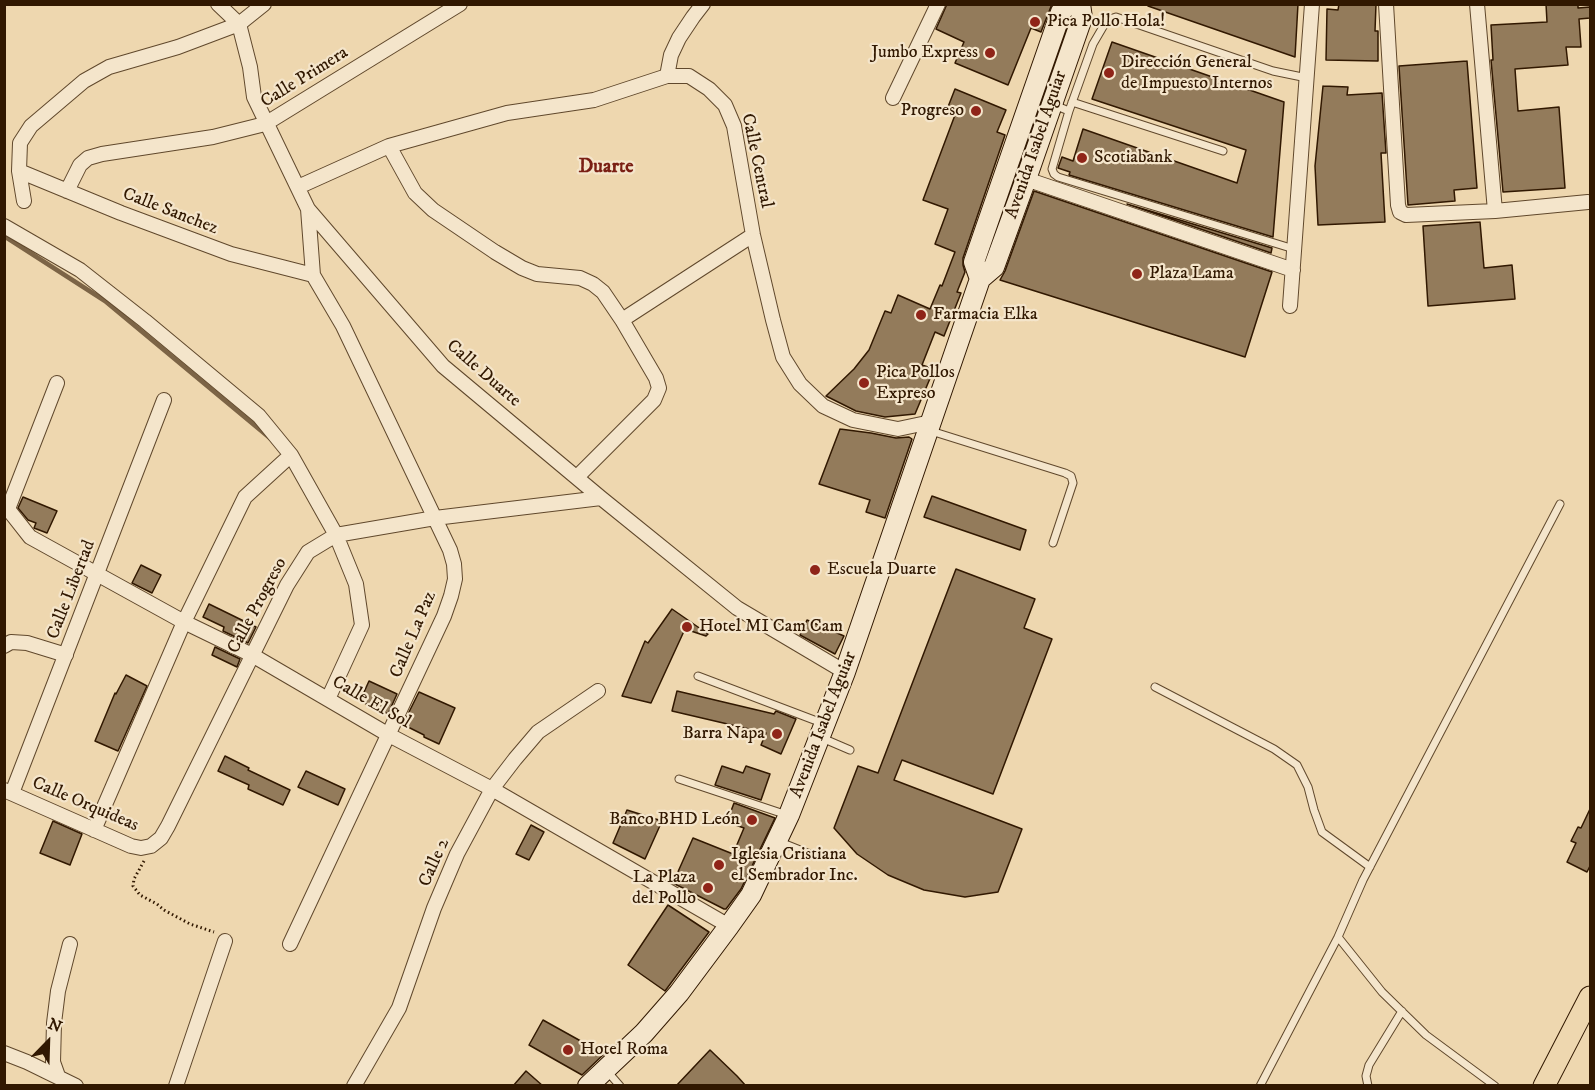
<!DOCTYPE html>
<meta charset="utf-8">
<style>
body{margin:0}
#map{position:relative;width:1595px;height:1090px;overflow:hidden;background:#eed7af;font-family:"IM FELL DW Pica",serif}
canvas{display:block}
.frame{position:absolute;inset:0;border:6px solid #311801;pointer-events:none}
.north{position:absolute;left:18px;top:1012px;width:60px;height:60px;-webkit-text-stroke:4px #f4e5cb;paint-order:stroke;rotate:23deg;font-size:16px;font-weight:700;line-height:24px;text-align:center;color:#311801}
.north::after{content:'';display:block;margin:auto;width:21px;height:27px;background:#311801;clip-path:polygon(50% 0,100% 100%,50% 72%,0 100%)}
</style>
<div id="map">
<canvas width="1595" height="1090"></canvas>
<div class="frame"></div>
<div class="north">N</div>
</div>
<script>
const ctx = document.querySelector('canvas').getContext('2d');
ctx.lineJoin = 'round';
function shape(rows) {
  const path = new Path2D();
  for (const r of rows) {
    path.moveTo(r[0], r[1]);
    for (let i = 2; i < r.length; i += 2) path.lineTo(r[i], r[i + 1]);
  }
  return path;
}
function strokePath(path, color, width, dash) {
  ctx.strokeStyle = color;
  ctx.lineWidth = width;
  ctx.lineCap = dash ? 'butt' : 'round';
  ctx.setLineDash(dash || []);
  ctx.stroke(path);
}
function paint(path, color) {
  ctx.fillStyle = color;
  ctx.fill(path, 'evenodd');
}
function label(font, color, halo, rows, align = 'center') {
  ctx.font = font + ' "IM FELL DW Pica",serif';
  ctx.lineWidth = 4.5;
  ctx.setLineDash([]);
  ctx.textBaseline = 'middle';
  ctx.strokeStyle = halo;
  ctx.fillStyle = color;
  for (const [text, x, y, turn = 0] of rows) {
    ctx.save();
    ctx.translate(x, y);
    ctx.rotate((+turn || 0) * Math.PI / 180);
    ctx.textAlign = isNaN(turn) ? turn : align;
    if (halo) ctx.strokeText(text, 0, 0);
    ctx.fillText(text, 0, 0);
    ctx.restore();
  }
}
strokePath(shape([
 [4,236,105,301,271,439]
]), '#7c6446', 4.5);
const building = shape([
 [947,4,1052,4,1041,32,1031,28,1008,85,955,63,964,42,936,29,947,4],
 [1148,4,1298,4,1295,57,1148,6,1148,4],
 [1339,4,1376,4,1375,31,1378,31,1378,61,1326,60,1327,9,1338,10,1339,4],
 [1546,4,1578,4,1578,8,1590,7,1590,18,1579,19,1581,47,1566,47,1568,65,1515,69,1518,111,1559,107,1565,188,1503,192,1491,60,1493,60,1491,25,1547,22,1546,4],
 [1112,42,1284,102,1273,237,1069,175,1070,172,1058,168,1062,157,1073,161,1083,129,1237,183,1246,150,1092,99,1112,42],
 [1467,61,1477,188,1454,190,1455,201,1408,205,1399,66,1467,61],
 [1323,86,1348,87,1347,95,1382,93,1386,153,1381,153,1385,222,1318,225,1315,166,1323,86],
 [955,89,1006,110,997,132,1005,135,963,258,963,265,965,272,957,292,961,293,944,336,935,332,922,365,934,369,915,414,885,417,856,411,826,396,854,369,869,350,885,311,891,313,898,295,930,309,940,285,942,286,955,252,935,244,948,209,923,200,955,115,946,112,955,89],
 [1034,191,1272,272,1245,357,1000,280,1005,271,1034,191],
 [1127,204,1272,248,1271,253,1127,204],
 [1480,222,1484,268,1512,265,1515,299,1428,306,1423,226,1480,222],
 [840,429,871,433,896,438,909,437,912,439,885,518,866,512,870,500,819,484,840,429],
 [932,496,1026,530,1020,550,924,517,932,496],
 [23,497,57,511,47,533,34,528,36,523,28,520,18,508,23,497],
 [141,565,161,575,152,593,132,583,141,565],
 [956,569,1035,599,1024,628,1052,639,993,794,902,760,894,780,1022,829,998,892,965,897,924,890,888,875,857,854,834,828,858,766,878,773,956,569],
 [209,604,256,627,248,643,223,631,224,627,203,617,209,604],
 [672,609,708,634,706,636,685,629,651,703,622,696,645,641,648,643,672,609],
 [807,620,844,636,835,654,800,635,807,620],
 [215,647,240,659,237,667,212,655,215,647],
 [126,675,147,686,118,751,95,741,115,693,116,694,126,675],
 [369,681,397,694,388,714,360,701,369,681],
 [677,691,774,714,776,711,796,719,781,754,761,745,766,733,672,711,677,691],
 [419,692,455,708,439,744,424,737,424,735,404,725,406,722,404,722,419,692],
 [225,756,249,768,248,770,290,790,283,805,248,789,249,785,218,771,225,756],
 [722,766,743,773,746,766,770,774,761,800,715,785,722,766],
 [306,771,345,789,338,805,298,787,306,771],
 [734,803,775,818,741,889,726,909,724,909,673,883,693,838,733,854,744,828,727,822,734,803],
 [1590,809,1590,866,1587,872,1567,862,1576,843,1571,841,1578,827,1581,828,1590,809],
 [627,810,662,821,645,859,613,843,627,810],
 [53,821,82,834,70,865,40,853,53,821],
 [531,825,544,832,529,860,516,854,531,825],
 [668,905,709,932,665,991,628,965,668,905],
 [543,1020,604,1054,582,1075,529,1045,543,1020],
 [710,1050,737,1076,746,1086,676,1086,710,1050],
 [526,1071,543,1086,513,1086,526,1071]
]);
paint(building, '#937b5b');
strokePath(building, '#311801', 1.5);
const lane = shape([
 [1072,102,1223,151],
 [1054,105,1069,111,1093,44,1107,20,1116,17,1273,71,1307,78],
 [1069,111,1052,169,1054,174,1058,177,1294,249],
 [931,431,1065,473,1071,476,1073,483,1053,543],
 [698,676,822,723],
 [1155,687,1274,749,1297,765,1308,787,1314,810,1322,832,1370,867],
 [822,738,850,750],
 [679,779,787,815],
 [780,842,810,854],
 [607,1071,620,1086],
 [1260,1086,1338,937],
 [1368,1086,1366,1076,1369,1065,1402,1011],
 [1495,1086,1426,1035,1382,992,1338,937,1363,880,1560,504]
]);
const street = shape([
 [218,4,239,24,250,67,254,97,308,209,443,366,601,498,737,608,845,672],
 [1386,4,1398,205,1400,212,1406,215,1495,211,1588,202],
 [1477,4,1495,211],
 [667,76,671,55,679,38,693,17,703,4],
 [893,98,938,4],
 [389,146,415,193,433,210,495,252,522,268,537,274,580,278,593,284,603,292,622,320,656,378,659,388,654,400,577,477],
 [19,171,121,213,231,254,313,275],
 [1026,179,1293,270],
 [298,187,389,146,507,113,594,100,667,76,689,76,709,89,725,105,734,126,753,235,773,320,783,357,800,384,823,406,853,420,898,429,931,422],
 [67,191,80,165,88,158,102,154,213,137,265,124,460,4],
 [24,201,19,171,20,143,31,126,84,81,109,67,178,47,239,24,264,4],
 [4,226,80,270,145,321,259,416,291,455,336,535,356,584,362,625,328,699],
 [1290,306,1312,4],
 [622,320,753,235],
 [4,504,30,537,184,622,252,655,389,735,492,789,729,926],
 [8,509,57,383],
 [4,646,11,642,27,643,66,655],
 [4,790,131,846,141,848,151,846,161,838,168,826,287,585,308,552,336,535,435,518,601,498],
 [12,793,164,400],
 [94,830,184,622,245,497,291,455],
 [290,944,444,616,451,596,455,579,454,564,450,550,343,326,313,275,308,209],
 [4,1053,27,1062,76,1086],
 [58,1076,53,1062,54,1023,58,991,70,944],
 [176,1086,225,941],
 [354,1086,399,1008,434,908,457,854,492,789,515,759,538,732,598,691]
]);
const secondary = shape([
 [980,279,974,262,1061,12,1068,4],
 [588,1086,644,1033,679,993,729,926,751,895,789,815,845,672,980,279,994,267,1026,179,1082,18,1080,4]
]);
const primary = shape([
 [1544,1086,1590,997]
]);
strokePath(lane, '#60482c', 9);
strokePath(street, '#60482c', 16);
strokePath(secondary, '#311801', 22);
strokePath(primary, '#311801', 23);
strokePath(shape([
 [144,861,134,879,133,886,140,895,157,904,164,910,190,924,214,932]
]), '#311801', 3, [1.5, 3]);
strokePath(lane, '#f4e5cb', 7);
strokePath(street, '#f4e5cb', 14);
strokePath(secondary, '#f4e5cb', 20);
strokePath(primary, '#eed7af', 21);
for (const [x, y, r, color] of [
 [1035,22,6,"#8f2418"],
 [990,53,6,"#8f2418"],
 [1109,73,6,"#8f2418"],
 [976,111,6,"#8f2418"],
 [1082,158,6,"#8f2418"],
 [1137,274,6,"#8f2418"],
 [921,315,6,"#8f2418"],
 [864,383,6,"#8f2418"],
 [815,570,6,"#8f2418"],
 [687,627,6,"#8f2418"],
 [777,734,6,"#8f2418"],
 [752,820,6,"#8f2418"],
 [719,865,6,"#8f2418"],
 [708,888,6,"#8f2418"],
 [568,1050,6,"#8f2418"]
]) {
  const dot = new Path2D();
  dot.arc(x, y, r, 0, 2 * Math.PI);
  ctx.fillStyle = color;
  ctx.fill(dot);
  strokePath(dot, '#f4e5cb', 2);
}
label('18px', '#311801', '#f4e5cb', [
 ["Pica Pollo Hola!",1047,22],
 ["Jumbo Express",978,53,"right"],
 ["Dirección General",1121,63],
 ["de Impuesto Internos",1121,84],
 ["Progreso",964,111,"right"],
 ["Scotiabank",1094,158],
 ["Plaza Lama",1149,274],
 ["Farmacia Elka",933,315],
 ["Pica Pollos",876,373],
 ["Expreso",876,394],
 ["Escuela Duarte",827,570],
 ["Hotel MI Cam Cam",699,627],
 ["Barra Napa",765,734,"right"],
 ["Banco BHD León",740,820,"right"],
 ["Iglesia Cristiana",731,855],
 ["el Sembrador Inc.",731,876],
 ["La Plaza",696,878,"right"],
 ["del Pollo",696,899,"right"],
 ["Hotel Roma",580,1050]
], 'left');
label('18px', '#311801', '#f4e5cb', [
 ["Calle Primera",305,78,-32],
 ["Avenida Isabel Aguiar",1037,145,-71],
 ["Calle Central",756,161,78],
 ["Calle Sanchez",170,212,21],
 ["Calle Duarte",483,374,41],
 ["Calle Libertad",72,590,-69],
 ["Calle Progreso",258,606,-62],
 ["Calle La Paz",414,635,-67],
 ["Calle El Sol",371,703,30],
 ["Avenida Isabel Aguiar",824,725,-69],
 ["Calle Orquideas",85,805,23],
 ["Calle 2",435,863,-66]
]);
label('bold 20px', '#7a1f14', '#f4e5cb', [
 ["Duarte",606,168]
]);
</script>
